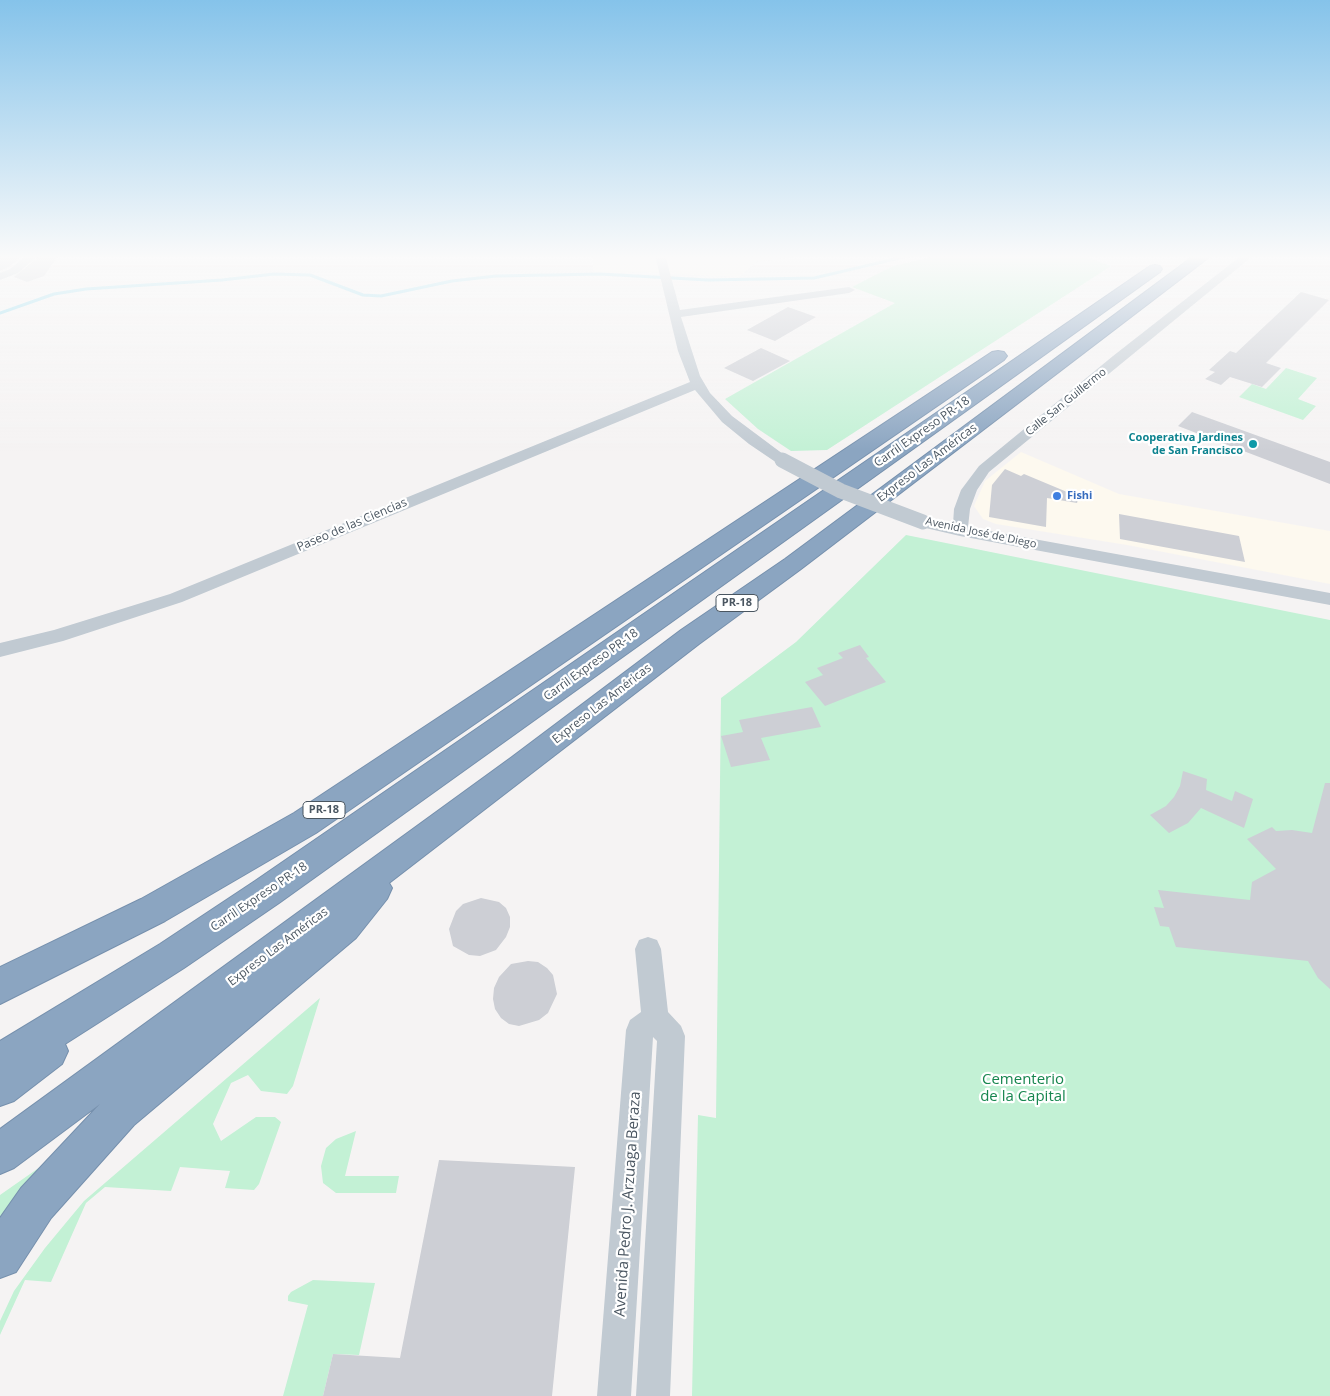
<!DOCTYPE html>
<meta charset="utf-8">
<style>
body{margin:0}
canvas{display:block;background:#f5f3f3}
</style>
<canvas width="1330" height="1396"></canvas>
<script>
const ctx = document.querySelector('canvas').getContext('2d');
ctx.lineJoin = 'round';
function paint(path, color) {
  ctx.fillStyle = color;
  ctx.fill(path, 'evenodd');
}
function shape(rows) {
  const path = new Path2D();
  for (const r of rows) {
    path.moveTo(r[0], r[1]);
    for (let i = 2; i < r.length; i += 2) path.lineTo(r[i], r[i + 1]);
  }
  return path;
}
function strokePath(path, color, width, dash) {
  ctx.strokeStyle = color;
  ctx.lineWidth = width;
  ctx.lineCap = dash ? 'butt' : 'round';
  ctx.setLineDash(dash || []);
  ctx.stroke(path);
}
function label(font, color, halo, rows, align = 'center') {
  ctx.font = font + ' "Open Sans",sans-serif';
  ctx.lineWidth = 4.5;
  ctx.setLineDash([]);
  ctx.textBaseline = 'middle';
  ctx.strokeStyle = halo;
  ctx.fillStyle = color;
  for (const [text, x, y, turn = 0] of rows) {
    ctx.save();
    ctx.translate(x, y);
    ctx.rotate((+turn || 0) * Math.PI / 180);
    ctx.textAlign = isNaN(turn) ? turn : align;
    if (halo) ctx.strokeText(text, 0, 0);
    ctx.fillText(text, 0, 0);
    ctx.restore();
  }
}
paint(shape([
 [592,255,809,255,757,262,738,277,639,272,594,274],
 [1021,452,1119,494,1330,531,1330,584,1127,545,996,524,983,519,974,506,985,481]
]), '#fdf9ef');
paint(shape([
 [941,255,1079,255,1111,266,827,450,791,451,758,429,725,399,895,303,852,287,893,266],
 [1286,368,1317,378,1298,399,1316,406,1303,420,1239,397,1252,384,1266,389],
 [906,535,1330,620,1330,1396,692,1396,698,1115,716,1118,721,698,796,642],
 [320,998,293,1086,287,1094,261,1091,248,1075,231,1083,213,1124,221,1141,256,1117,275,1117,281,1122,259,1184,254,1190,225,1188,230,1171,180,1167,171,1191,105,1187,86,1203,51,1282,25,1280,0,1335,0,1321,14,1291,45,1248,84,1201],
 [356,1131,345,1176,399,1176,396,1193,336,1193,323,1183,321,1166,326,1148,336,1139],
 [51,1164,0,1235,0,1195,40,1167],
 [313,1280,375,1283,359,1355,333,1354,323,1396,283,1396,308,1305,288,1301,288,1296,291,1292]
]), '#c3f1d5');
strokePath(shape([
 [0,313,54,294,86,289,222,280,274,274,310,275,363,295,381,296,452,281,496,276,600,274,708,280,814,278,912,255]
]), '#90daee', 3);
paint(shape([
 [0,255,23,255,9,267,0,271],
 [41,255,59,255,44,276,27,282,14,277],
 [1301,292,1329,300,1266,363,1281,368,1262,387,1230,377,1221,385,1205,379,1215,372,1209,370,1230,351,1236,353],
 [788,307,816,317,775,341,747,330],
 [761,348,790,361,753,381,724,368],
 [1192,412,1330,462,1330,484,1178,426],
 [1005,469,1021,476,1024,474,1079,497,1077,503,1047,498,1046,527,989,517,992,485],
 [1119,514,1239,536,1245,562,1120,539],
 [860,645,869,657,866,658,886,682,825,706,805,682,823,675,817,668,843,658,838,653],
 [812,707,821,727,761,738,770,760,731,767,721,736,743,732,739,720],
 [1183,771,1207,779,1206,790,1232,801,1235,791,1253,799,1244,828,1201,808,1188,823,1169,833,1150,815,1166,806,1174,797,1180,786],
 [1325,783,1330,783,1330,989,1318,978,1308,961,1176,947,1169,927,1160,926,1154,907,1164,908,1158,890,1250,900,1252,882,1276,869,1247,839,1272,827,1276,831,1292,830,1312,833],
 [481,898,499,902,506,908,510,917,510,927,506,937,496,950,480,956,469,955,453,946,449,929,456,911,463,904],
 [528,961,538,962,547,968,553,975,557,994,548,1013,539,1020,519,1026,509,1024,501,1018,495,1009,493,999,494,988,499,977,511,964],
 [439,1160,575,1167,552,1396,323,1396,333,1354,400,1358]
]), '#cdcfd5');
const highway = shape([
 [1195,255,1212,255,801,569,699,644,389,883,392,888,387,899,356,938,134,1125,51,1218,16,1272,0,1278,0,1218,21,1188,100,1104,14,1168,0,1174,0,1129,512,757,681,630,785,559,1195,255],
 [1155,265,1160,266,1162,269,1160,272,279,903,184,968,65,1044,68,1051,62,1064,14,1101,0,1106,0,1041,160,944,255,881,1150,266,1155,265],
 [998,351,1004,352,1007,356,1004,360,316,833,165,921,0,1004,0,967,141,899,294,813,992,352,998,351]
]);
strokePath(highway, '#7690ad', 2);
paint(shape([
 [27,255,39,255,18,273,0,280,0,273,10,269,27,255],
 [655,255,665,255,680,310,849,287,855,290,849,293,681,317,700,376,710,393,732,416,787,457,789,460,787,463,777,463,749,444,722,422,695,390,182,602,63,641,0,657,0,643,54,630,170,594,690,382,678,351,655,255],
 [1242,255,1254,255,989,472,977,490,970,509,968,527,1330,593,1330,605,960,536,917,526,915,522,917,518,923,517,953,524,954,509,961,490,979,466,1113,356,1242,255],
 [648,937,657,940,661,949,668,1012,681,1026,685,1036,670,1396,636,1396,657,1041,653,1037,631,1396,597,1396,626,1030,630,1020,641,1012,635,949,639,940,648,937]
]), '#c1cad2');
paint(highway, '#8ba5c1');
strokePath(shape([
 [782,460,841,491,923,522]
]), '#c1cad2', 15);
const sky = ctx.createLinearGradient(0, 0, 0, 451);
sky.addColorStop(0, '#85c3ea');
sky.addColorStop(0.57, '#fafafa');
sky.addColorStop(1, '#fafafa00');
ctx.fillStyle = sky;
ctx.fillRect(0, 0, 1330, 451);
for (const [x, y, r, color] of [
 [1253,444,5,"#0f9aa8"],
 [1057,496,5,"#3f7fe0"]
]) {
  const dot = new Path2D();
  dot.arc(x, y, r, 0, 2 * Math.PI);
  ctx.fillStyle = color;
  ctx.fill(dot);
  strokePath(dot, '#fff', 2);
}
label('11px', '#4a5661', '#fff', [
 ["Calle San Guillermo",1066,402,-39],
 ["Avenida José de Diego",981,533,12]
]);
label('bold 11px', '#0d838f', '#fff', [
 ["Cooperativa Jardines",1243,438],
 ["de San Francisco",1243,451]
], 'right');
label('bold 11px', '#366cbe', '#fff', [
 ["Fishi",1067,496]
], 'left');
for (const [x, y, w] of [
 [737,603,42],
 [324,810,42]
]) {
  const box = new Path2D();
  box.roundRect(x - w / 2, y - 8.5, w, 17, 4);
  ctx.fillStyle = '#fff';
  ctx.fill(box);
  strokePath(box, '#4a5661', 1);
}
label('bold 11px', '#4a5661', null, [
 ["PR-18",737,603],
 ["PR-18",324,810]
]);
label('12px', '#4a5661', '#fff', [
 ["Carril Expreso PR-18",922,432,-35],
 ["Expreso Las Américas",927,463,-37],
 ["Paseo de las Ciencias",352,525,-23],
 ["Carril Expreso PR-18",591,665,-36],
 ["Expreso Las Américas",602,704,-38],
 ["Carril Expreso PR-18",259,897,-34],
 ["Expreso Las Américas",278,947,-37]
]);
label('15px', '#17864f', '#fff', [
 ["Cementerio",1023,1080],
 ["de la Capital",1023,1097]
]);
label('15px', '#4a5661', '#fff', [
 ["Avenida Pedro J. Arzuaga Beraza",628,1204,-86]
]);
</script>
